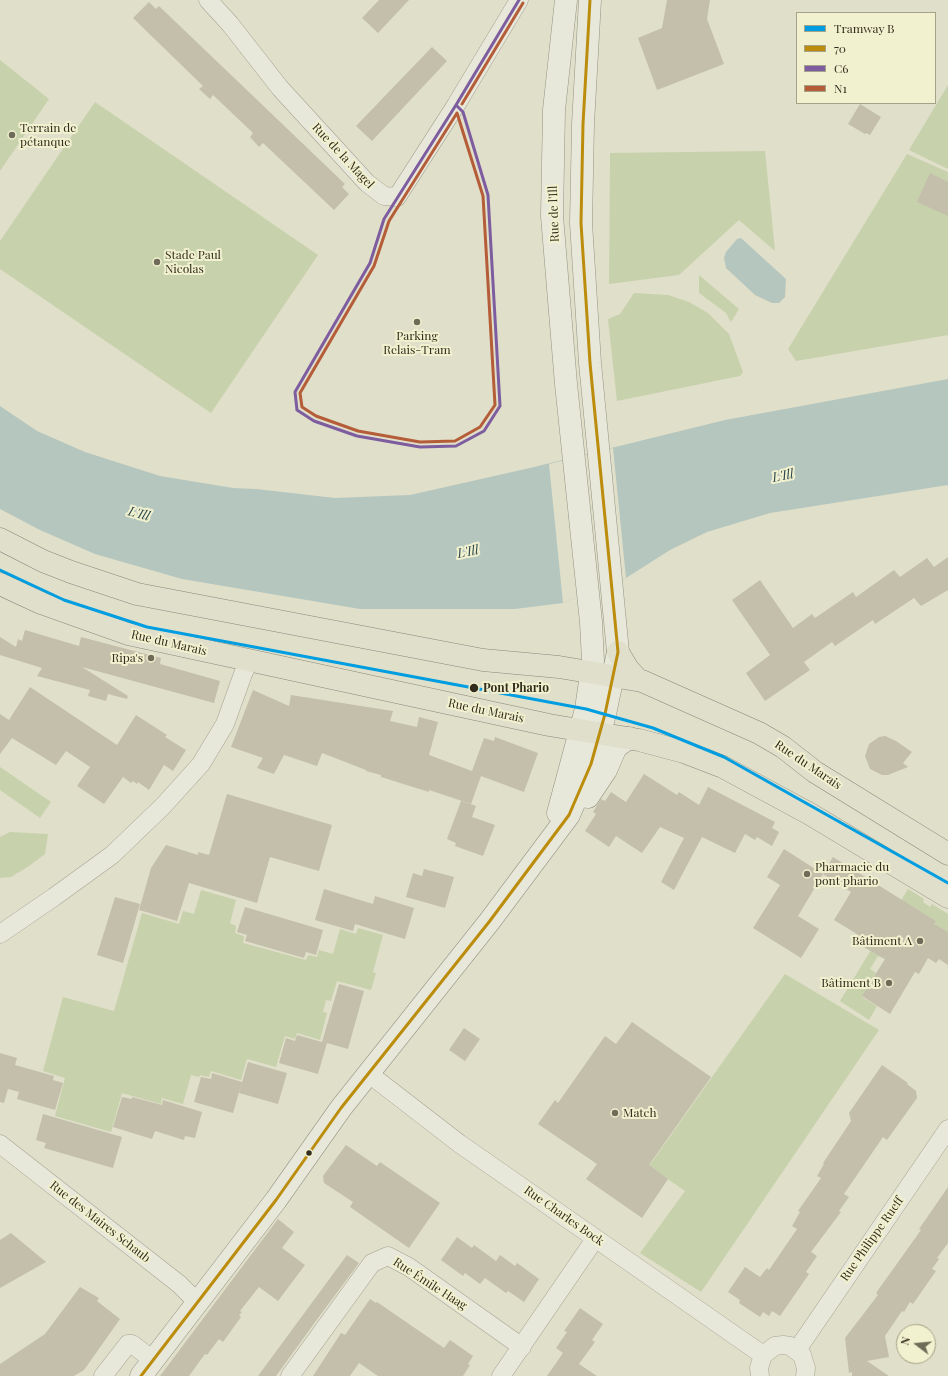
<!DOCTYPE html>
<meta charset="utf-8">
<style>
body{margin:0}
#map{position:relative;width:948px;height:1376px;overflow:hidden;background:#e0dfc9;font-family:"Playfair Display",serif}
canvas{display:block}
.legend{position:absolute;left:796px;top:12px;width:140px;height:92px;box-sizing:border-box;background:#f1f1cf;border:1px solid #a4a288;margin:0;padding:5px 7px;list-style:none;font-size:12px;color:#312c1d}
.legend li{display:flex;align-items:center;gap:8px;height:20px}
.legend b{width:20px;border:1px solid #a4a288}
.north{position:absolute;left:896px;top:1324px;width:40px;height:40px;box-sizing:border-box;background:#f1f1cf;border:1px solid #a4a288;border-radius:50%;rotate:286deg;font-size:11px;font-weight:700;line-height:16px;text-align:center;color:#312c1d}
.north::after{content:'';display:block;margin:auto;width:14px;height:18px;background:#6e6b59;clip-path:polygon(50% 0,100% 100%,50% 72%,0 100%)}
</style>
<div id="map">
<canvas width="948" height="1376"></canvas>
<ul class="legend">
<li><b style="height:5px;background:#009ee0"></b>Tramway B</li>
<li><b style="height:5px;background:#bc8d0c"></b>70</li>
<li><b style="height:5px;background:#7d5d9f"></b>C6</li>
<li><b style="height:5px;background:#b55c38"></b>N1</li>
</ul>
<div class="north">N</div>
</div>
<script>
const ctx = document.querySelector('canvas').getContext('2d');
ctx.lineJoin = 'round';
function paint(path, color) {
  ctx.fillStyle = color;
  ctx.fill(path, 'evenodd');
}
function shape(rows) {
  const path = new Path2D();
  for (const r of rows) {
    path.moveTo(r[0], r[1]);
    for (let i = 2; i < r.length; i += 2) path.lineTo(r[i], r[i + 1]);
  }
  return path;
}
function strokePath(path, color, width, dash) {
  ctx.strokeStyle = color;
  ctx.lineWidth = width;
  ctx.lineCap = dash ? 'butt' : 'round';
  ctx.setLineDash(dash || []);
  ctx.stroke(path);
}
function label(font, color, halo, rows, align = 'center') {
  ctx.font = font + ' "Playfair Display",serif';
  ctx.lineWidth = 4;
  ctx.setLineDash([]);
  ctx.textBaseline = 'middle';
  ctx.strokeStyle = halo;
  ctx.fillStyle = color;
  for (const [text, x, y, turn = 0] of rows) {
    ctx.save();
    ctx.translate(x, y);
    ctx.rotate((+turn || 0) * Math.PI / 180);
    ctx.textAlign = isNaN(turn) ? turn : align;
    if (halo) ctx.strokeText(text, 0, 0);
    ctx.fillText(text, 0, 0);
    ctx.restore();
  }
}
paint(shape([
 [0,60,49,99,0,171],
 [948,85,948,169,909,150],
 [95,102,318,255,211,413,0,269,0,241],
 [765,151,775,251,739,220,679,275,609,284,610,153],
 [907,154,948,172,948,335,796,361,788,349],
 [699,275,739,309,731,322,726,313,699,293],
 [634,293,668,295,689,302,708,313,729,334,743,372,740,376,617,401,608,319,620,314],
 [0,767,51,802,40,818,0,790],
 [10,832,48,834,45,854,29,866,11,877,0,878,0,837],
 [908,889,924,899,923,902,930,907,932,904,948,914,948,942,934,924,936,921,906,903,887,955,885,959,878,956,870,969,876,973,872,979,867,976,862,983,868,987,862,997,877,1006,869,1020,840,1001],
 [201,890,236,900,230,923,236,926,235,933,244,936,243,943,306,960,308,955,317,957,319,950,333,954,340,929,356,934,358,928,383,935,373,972,376,973,371,990,337,981,331,1001,326,1000,323,1012,327,1013,320,1040,297,1033,295,1039,285,1036,276,1067,247,1059,241,1080,211,1071,209,1077,200,1075,199,1077,191,1075,183,1104,162,1098,161,1104,122,1093,111,1132,55,1116,65,1078,43,1071,63,997,114,1011,142,913,179,924,183,911,194,914],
 [785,974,879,1030,701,1292,640,1253,685,1191,649,1166]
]), '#c7d1ac');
paint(shape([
 [741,238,786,279,785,297,779,303,772,303,755,295,726,268,724,258,726,252,737,239],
 [948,379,948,485,770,513,707,532,670,550,626,578,563,603,515,609,360,609,182,579,95,554,40,530,0,509,0,406,37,431,85,452,160,476,233,488,256,489,335,498,410,495,530,468,725,420]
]), '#b5c6bf');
paint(shape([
 [613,448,626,578,563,603,549,464]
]), '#e0dfc9');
paint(shape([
 [379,0,409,0,378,33,362,18],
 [667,0,710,0,707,19,724,64,657,90,638,38,662,28],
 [149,2,156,9,159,6,345,184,342,187,349,194,334,210,263,143,259,147,250,137,253,133,213,95,210,99,199,89,203,86,133,18],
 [432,47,447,61,372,141,356,126],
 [860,104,881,117,870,135,866,133,865,134,848,124],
 [930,173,948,182,948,216,917,202],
 [948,557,948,590,921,606,914,598,875,624,873,620,835,646,832,642,804,662,810,670,765,701,746,673,770,655,732,600,760,580,793,628,812,614,815,618,853,592,856,597,894,570,900,577,927,558,934,567],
 [25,630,79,646,81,637,161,658,160,664,220,681,214,703,82,667,128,696,127,699,108,694,106,701,88,696,90,690,37,676,42,668,0,655,0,637,16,647,18,639,22,641],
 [30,687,117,745,136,715,167,735,165,737,186,750,173,771,164,765,149,790,138,782,137,784,133,781,131,783,123,777,104,804,77,786,90,767,66,751,56,765,12,738,0,754,0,714,9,720],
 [253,690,289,706,291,695,393,711,390,721,417,727,419,717,438,722,429,755,472,771,484,738,494,741,495,737,538,753,524,792,481,776,471,804,429,790,429,792,381,777,381,775,366,771,366,770,322,753,317,766,284,755,274,774,257,768,263,758,231,747],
 [885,736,896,741,912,752,903,763,908,767,888,775,882,775,870,769,865,756,869,744,879,737],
 [644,774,677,795,679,792,699,805,708,787,775,822,772,828,779,832,772,846,757,837,755,840,745,834,735,853,702,837,674,890,661,882,684,838,660,827,642,853,616,836,609,847,585,831,596,814,593,812,601,799,605,801,611,792,626,802],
 [227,794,332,825,319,871,270,857,257,903,189,883,177,921,139,910,151,868,166,845,198,855,198,852,209,855],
 [461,801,476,806,472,817,495,825,483,856,455,846,456,843,447,839],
 [784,849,823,874,833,857,936,921,934,924,948,932,948,965,939,959,936,963,928,958,919,974,915,972,890,1014,862,996,885,959,862,946,865,939,834,920,851,892,823,874,798,916,819,929,801,958,753,928,780,885,767,877],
 [424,869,454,877,445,908,406,897,413,873,422,876],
 [324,889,373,904,375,896,414,908,405,939,355,924,353,931,315,920],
 [115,897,140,904,123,963,97,955],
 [245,907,323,930,316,955,306,952,304,958,245,941,247,935,237,932],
 [339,984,364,991,348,1049,327,1043,318,1074,279,1063,286,1038,295,1041,297,1035,322,1042],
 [632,1022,711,1077,649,1165,668,1179,642,1218,586,1179,597,1164,538,1124,555,1100,558,1103,605,1036,616,1044],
 [464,1028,480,1039,465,1061,449,1050],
 [0,1053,17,1058,15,1065,54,1076,53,1080,63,1083,55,1110,17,1099,19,1092,8,1089,4,1103,0,1102],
 [248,1062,287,1073,278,1104,239,1093],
 [882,1065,908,1083,907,1084,916,1091,917,1098,887,1140,883,1137,844,1194,849,1197,839,1211,841,1212,811,1252,817,1256,806,1272,809,1274,780,1316,772,1311,769,1316,763,1312,760,1317,739,1303,740,1300,728,1292,745,1267,760,1277,767,1268,769,1270,797,1229,792,1226,800,1212,798,1211,821,1178,817,1176,824,1164,823,1163,851,1121,849,1113],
 [212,1073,242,1082,233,1113,194,1102,201,1077,211,1079],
 [122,1097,132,1099,132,1097,162,1105,163,1100,202,1112,195,1138,185,1136,184,1140,155,1131,152,1139,113,1127],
 [43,1114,122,1137,113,1168,44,1148,46,1143,36,1140],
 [346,1145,377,1166,380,1162,440,1203,409,1248,350,1207,353,1202,324,1183,323,1176],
 [948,1187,948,1243,937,1258,939,1259,932,1269,936,1271,913,1304,910,1302,904,1312,902,1311,885,1336,889,1357,867,1361,889,1376,852,1376,852,1372,849,1373,845,1338,878,1295,876,1293,921,1230,919,1229],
 [278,1219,294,1232,282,1248,305,1265,278,1301,259,1287,240,1311,242,1312,239,1315,241,1317,223,1342,219,1339,207,1355,205,1354,189,1376,160,1376],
 [11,1233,46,1262,0,1288,0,1240],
 [457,1237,472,1248,474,1245,496,1261,500,1255,515,1266,517,1263,539,1279,524,1302,508,1291,506,1293,485,1278,480,1284,465,1273,463,1276,441,1260],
 [347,1255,359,1263,321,1314,276,1376,258,1376],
 [80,1287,99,1298,97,1301,120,1319,84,1370,74,1376,0,1376,0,1364,45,1334],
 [370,1299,376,1303,377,1302,444,1348,450,1340,473,1356,468,1364,470,1365,463,1376,378,1376,359,1363,350,1376,313,1376,341,1333,345,1335],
 [580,1308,603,1324,592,1340,595,1342,579,1364,597,1376,547,1376,563,1353,556,1348,567,1332,564,1331]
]), '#c3bfaa');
const street = shape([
 [208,0,230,24,280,88,367,183,384,196,397,197,456,105,519,0],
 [0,934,54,897,112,855,163,806,201,764,225,724,243,674,249,661],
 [368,1073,460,1144,763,1355],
 [0,1144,179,1284,198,1303],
 [797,1350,948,1129],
 [103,1376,128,1344,132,1344,153,1360],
 [290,1376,372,1263,388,1256,409,1267,522,1347],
 [501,1376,595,1239],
 [760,1376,759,1368,763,1355,775,1346,783,1345,790,1346,802,1355,806,1368,805,1376]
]);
const secondary = shape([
 [588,797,606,770,616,747,629,738],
 [558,813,586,709,593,661,591,622,566,384,552,216,554,110,566,0],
 [141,1376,276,1200,341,1108,489,922,569,815,591,764,605,714,618,652,590,363,581,223,583,124,590,0]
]);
const primary = shape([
 [0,539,43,561,71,572,137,594,483,660,559,667,642,681,759,733,783,747,815,772,948,854],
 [0,584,41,603,128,634,549,725,639,740,684,752,723,767,810,814,948,897],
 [618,652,628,669,638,680]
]);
strokePath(street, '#a5a293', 19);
strokePath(secondary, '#949283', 23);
strokePath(primary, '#8a8879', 23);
strokePath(street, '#e8e8da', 18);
strokePath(secondary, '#e8e8da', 22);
strokePath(primary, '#dfdfcc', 22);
strokePath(shape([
 [141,1376,276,1200,341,1108,489,922,569,815,591,764,605,714,618,652,590,363,581,223,583,124,590,0]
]), '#bc8d0c', 3);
strokePath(shape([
 [456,105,463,112,488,195,500,406,484,431,456,446,420,447,357,436,314,421,297,410,295,392,370,263,384,219,456,105],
 [456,105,519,0]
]), '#7d5d9f', 3);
strokePath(shape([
 [462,104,523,3],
 [457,113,483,196,495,405,480,427,455,441,420,442,358,431,316,416,302,407,300,393,374,266,389,221,457,113]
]), '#b55c38', 3);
strokePath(shape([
 [0,570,64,600,147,627,586,709,653,728,724,757,948,883]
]), '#009ee0', 3);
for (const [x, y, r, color] of [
 [12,135,4,"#6e6b59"],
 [157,262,4,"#6e6b59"],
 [417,322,4,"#6e6b59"],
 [151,658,4,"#6e6b59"],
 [474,688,5,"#312c1d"],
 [807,874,4,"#6e6b59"],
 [920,941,4,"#6e6b59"],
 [889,983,4,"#6e6b59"],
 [615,1113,4,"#6e6b59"],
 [309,1153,3.5,"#312c1d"]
]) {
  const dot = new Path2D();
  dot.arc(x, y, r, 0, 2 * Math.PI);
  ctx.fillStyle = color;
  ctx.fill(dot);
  strokePath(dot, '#f1f1cf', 1.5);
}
label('12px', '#312c1d', '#f1f1cf', [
 ["Terrain de",20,128],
 ["pétanque",20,142],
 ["Stade Paul",165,255],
 ["Nicolas",165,269],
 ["Parking",417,336,"center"],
 ["Relais-Tram",417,350,"center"],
 ["Ripa's",143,658,"right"],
 ["Pharmacie du",815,867],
 ["pont phario",815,881],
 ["Bâtiment A",912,941,"right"],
 ["Bâtiment B",881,983,"right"],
 ["Match",623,1113]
], 'left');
label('12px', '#312c1d', '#f1f1cf', [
 ["Rue de la Magel",343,156,47],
 ["Rue de l'Ill",554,214,-92],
 ["Rue du Marais",169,643,13],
 ["Rue du Marais",486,711,12],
 ["Rue du Marais",808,765,34],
 ["Rue Charles Bock",564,1216,35],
 ["Rue des Maires Schaub",100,1222,38],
 ["Rue Philippe Rueff",872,1239,-55],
 ["Rue Émile Haag",430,1284,33]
]);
label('bold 12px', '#312c1d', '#f1f1cf', [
 ["Pont Phario",483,688]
], 'left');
label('italic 13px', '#2d484f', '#f1f1cf', [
 ["L'Ill",783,476,-11],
 ["L'Ill",139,514,15],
 ["L'Ill",468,552,-11]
]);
</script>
